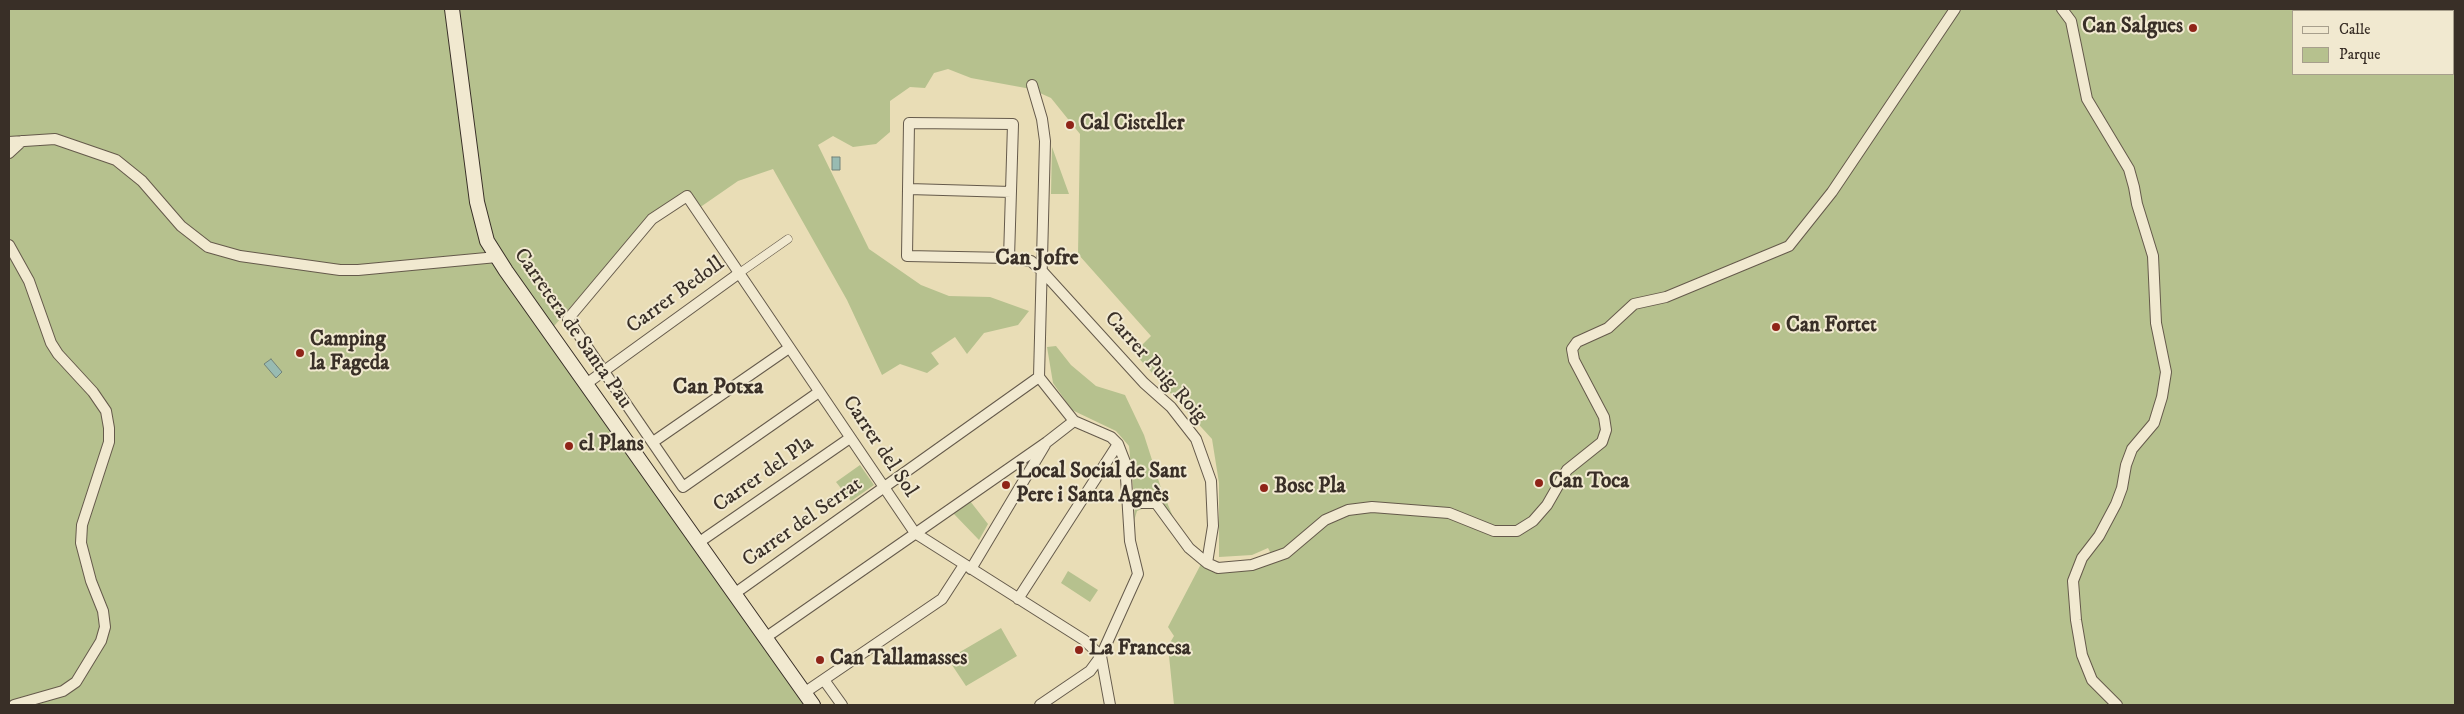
<!DOCTYPE html>
<meta charset="utf-8">
<style>
body{margin:0}
#map{position:relative;width:2464px;height:714px;overflow:hidden;background:#e9ddb6;font-family:"IM FELL DW Pica",serif}
canvas{display:block}
.frame{position:absolute;inset:0;border:10px solid #392f27;pointer-events:none}
.legend{position:absolute;left:2292px;top:10px;width:162px;height:65px;box-sizing:border-box;background:#f1e9d0;border:1px solid #a79f8c;margin:0;padding:6px 9px;list-style:none;font-size:15px;color:#392f27}
.legend li{display:flex;align-items:center;gap:10px;height:25px}
.legend b{width:25px;border:1px solid #a79f8c}
</style>
<div id="map">
<canvas width="2464" height="714"></canvas>
<div class="frame"></div>
<ul class="legend">
<li><b style="height:6px;background:#f1e9d0"></b>Calle</li>
<li><b style="height:14px;background:#b6c18e"></b>Parque</li>
</ul>
</div>
<script>
const ctx = document.querySelector('canvas').getContext('2d');
ctx.lineJoin = 'round';
function paint(path, color) {
  ctx.fillStyle = color;
  ctx.fill(path, 'evenodd');
}
function shape(rows) {
  const path = new Path2D();
  for (const r of rows) {
    path.moveTo(r[0], r[1]);
    for (let i = 2; i < r.length; i += 2) path.lineTo(r[i], r[i + 1]);
  }
  return path;
}
function strokePath(path, color, width, dash) {
  ctx.strokeStyle = color;
  ctx.lineWidth = width;
  ctx.lineCap = dash ? 'butt' : 'round';
  ctx.setLineDash(dash || []);
  ctx.stroke(path);
}
function label(font, color, halo, rows, align = 'center') {
  ctx.font = font + ' "IM FELL DW Pica",serif';
  ctx.lineWidth = 4;
  ctx.setLineDash([]);
  ctx.textBaseline = 'middle';
  ctx.strokeStyle = halo;
  ctx.fillStyle = color;
  for (const [text, x, y, turn = 0] of rows) {
    ctx.save();
    ctx.translate(x, y);
    ctx.rotate((+turn || 0) * Math.PI / 180);
    ctx.textAlign = isNaN(turn) ? turn : align;
    if (halo) ctx.strokeText(text, 0, 0);
    ctx.fillText(text, 0, 0);
    ctx.restore();
  }
}
paint(shape([
 [9,9,2455,9,2455,705,1174,705,1168,646,1174,636,1168,627,1201,564,1175,538,1155,509,1142,509,1137,511,1134,521,1135,506,1129,446,1116,431,1072,410,1053,383,1047,347,1056,346,1071,365,1096,386,1125,395,1144,435,1161,488,1181,536,1216,565,1227,566,1272,556,1268,548,1252,555,1219,557,1219,483,1212,439,1134,353,1151,336,1078,254,1080,134,1051,98,1031,89,971,78,948,69,934,73,925,88,910,87,890,101,890,132,876,144,853,147,833,136,818,145,869,249,921,285,949,296,990,297,1029,311,1018,325,984,333,967,354,955,337,931,353,939,364,927,373,900,364,882,375,847,300,773,169,738,181,699,208,691,197,649,216,549,332,813,705,9,705],
 [2293,11,2453,11,2453,74,2293,74],
 [1052,147,1061,172,1069,194,1051,194],
 [860,465,874,485,851,501,836,482],
 [970,501,988,524,979,540,953,513],
 [1068,571,1098,590,1090,602,1061,583],
 [1001,628,1017,656,966,686,948,659]
]), '#b6c18e');
const water = shape([
 [832,157,840,157,840,170,832,170,832,157],
 [271,359,282,372,276,378,264,364,271,359]
]);
paint(water, '#98bbb2');
strokePath(water, '#72837a', 1);
const pedestrian = shape([
 [738,274,788,239]
]);
const minor = shape([
 [2062,9,2071,21,2087,99,2129,169,2134,187,2137,204,2153,256,2156,323,2166,372,2162,397,2154,423,2132,449,2126,465,2122,488,2116,504,2099,536,2082,558,2073,581,2076,620,2082,655,2092,680,2117,705],
 [1032,85,1042,119,1045,141,1039,377,1074,421,1111,437,1118,444,1125,462,1130,541,1138,574,1101,656,1110,705],
 [9,142,55,139,116,160,142,181,181,226,208,247,240,256,340,270,358,270,497,257],
 [9,153,22,141],
 [909,189,1011,192],
 [9,245,29,281,51,343,58,354,93,392,106,411,109,428,109,442,82,525,81,543,91,581,103,611,105,627,101,641,76,682,63,691,14,705],
 [1009,258,1013,124,909,123,907,256,1009,258,1031,261,1043,272,1144,383,1171,407,1196,439,1211,481,1213,526,1207,563],
 [586,384,738,274],
 [819,392,683,487,568,319,652,219,687,196,915,533,1084,640,1101,656,1090,671,1040,705],
 [653,442,789,348],
 [1128,503,1156,503,1189,548,1207,563,1218,568,1252,565,1286,553,1325,520,1348,510,1372,507,1449,513,1494,531,1517,531,1533,521,1547,505,1567,470,1602,442,1606,430,1604,417,1574,360,1572,349,1577,342,1608,328,1634,304,1666,297,1789,246,1832,192,1955,9],
 [698,543,850,438],
 [971,569,1045,445],
 [734,594,1039,377],
 [1018,599,1118,444],
 [765,638,1047,442,1074,421],
 [824,680,842,705],
 [804,693,942,599,964,565]
]);
const secondary = shape([
 [452,9,477,202,487,241,506,271,813,705]
]);
strokePath(pedestrian, '#655a4b', 9);
strokePath(minor, '#655a4b', 12);
strokePath(secondary, '#392f27', 16);
strokePath(pedestrian, '#f1e9d0', 8);
strokePath(minor, '#f1e9d0', 10);
strokePath(secondary, '#f1e9d0', 14);
for (const [x, y, r, color] of [
 [2193,28,5,"#8f2418"],
 [1070,125,5,"#8f2418"],
 [1776,327,5,"#8f2418"],
 [300,353,5,"#8f2418"],
 [569,446,5,"#8f2418"],
 [1539,483,5,"#8f2418"],
 [1006,485,5,"#8f2418"],
 [1264,488,5,"#8f2418"],
 [1079,650,5,"#8f2418"],
 [820,660,5,"#8f2418"]
]) {
  const dot = new Path2D();
  dot.arc(x, y, r, 0, 2 * Math.PI);
  ctx.fillStyle = color;
  ctx.fill(dot);
  strokePath(dot, '#f1e9d0', 2);
}
label('bold 21px', '#392f27', '#f1e9d0', [
 ["Can Salgues",2183,28,"right"],
 ["Cal Cisteller",1080,125],
 ["Can Fortet",1786,327],
 ["Camping",310,341],
 ["la Fageda",310,365],
 ["el Plans",579,446],
 ["Local Social de Sant",1016,473],
 ["Pere i Santa Agnès",1016,497],
 ["Can Toca",1549,483],
 ["Bosc Pla",1274,488],
 ["La Francesa",1089,650],
 ["Can Tallamasses",830,660]
], 'left');
label('21px', '#392f27', '#f1e9d0', [
 ["Carrer Bedoll",676,296,-36],
 ["Carretera de Santa Pau",572,329,55],
 ["Carrer Puig Roig",1155,368,48],
 ["Carrer del Sol",879,447,56],
 ["Carrer del Pla",764,475,-35],
 ["Carrer del Serrat",803,523,-35]
]);
label('bold 22px', '#392f27', '#f1e9d0', [
 ["Can Jofre",1037,259],
 ["Can Potxa",718,388]
]);
</script>
